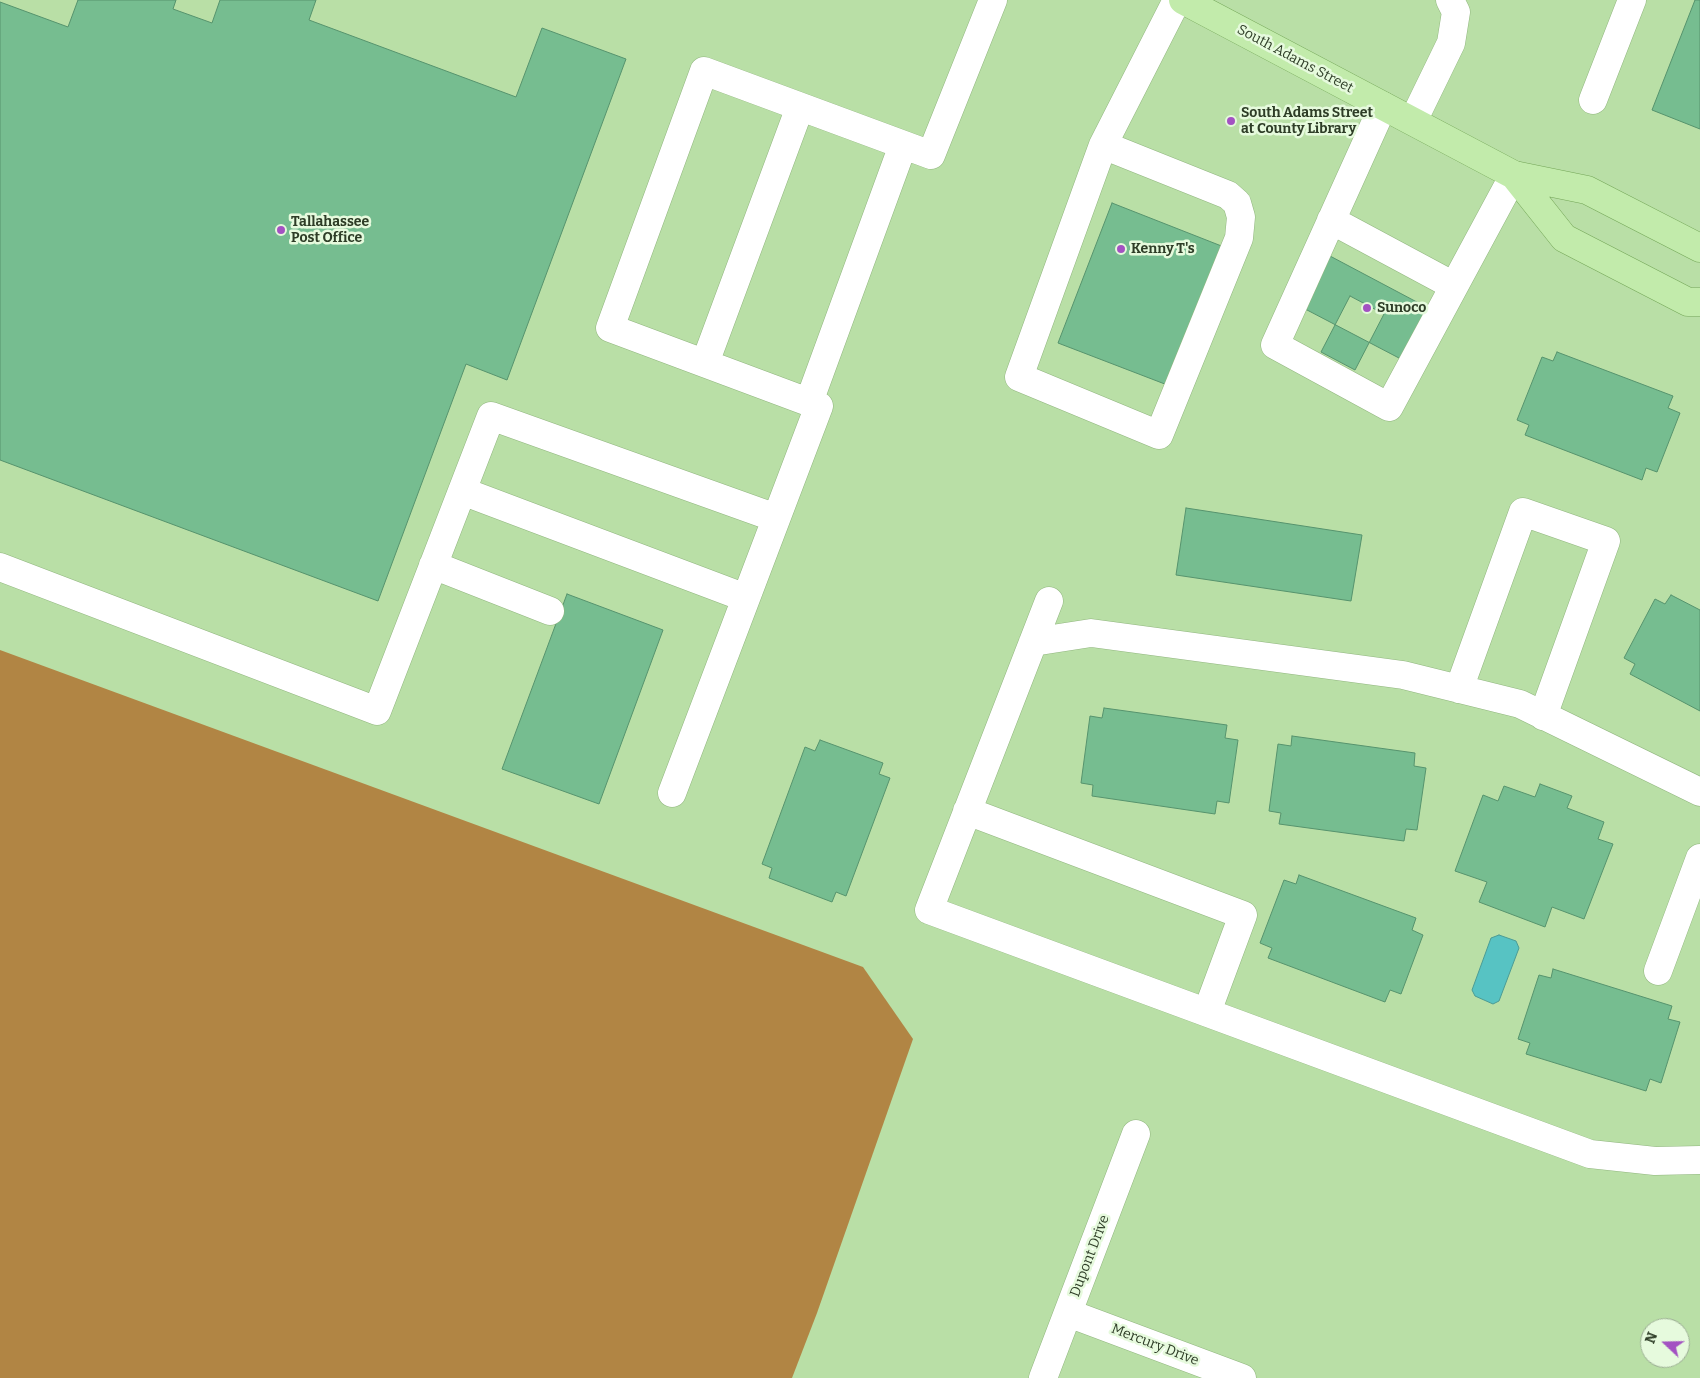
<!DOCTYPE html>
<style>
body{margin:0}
#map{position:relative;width:1700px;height:1378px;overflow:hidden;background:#b9dfa6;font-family:Bitter,serif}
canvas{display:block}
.north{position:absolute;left:1640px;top:1318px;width:50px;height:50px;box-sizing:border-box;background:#e6fadd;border:1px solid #9cae94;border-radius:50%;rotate:291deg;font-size:14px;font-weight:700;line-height:20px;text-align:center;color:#2e3d27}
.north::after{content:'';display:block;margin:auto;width:18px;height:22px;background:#a352c2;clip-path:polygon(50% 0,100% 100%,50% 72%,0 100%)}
</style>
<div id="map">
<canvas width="1700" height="1378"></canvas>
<div class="north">N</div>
</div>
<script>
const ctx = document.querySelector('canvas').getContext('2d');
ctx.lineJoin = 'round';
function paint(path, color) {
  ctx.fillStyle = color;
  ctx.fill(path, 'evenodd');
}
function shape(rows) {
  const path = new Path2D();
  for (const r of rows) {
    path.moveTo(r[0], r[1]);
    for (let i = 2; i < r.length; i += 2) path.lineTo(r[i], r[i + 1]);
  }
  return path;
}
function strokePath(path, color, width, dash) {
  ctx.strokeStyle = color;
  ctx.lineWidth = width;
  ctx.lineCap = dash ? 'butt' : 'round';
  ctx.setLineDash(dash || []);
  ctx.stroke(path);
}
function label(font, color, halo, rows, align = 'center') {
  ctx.font = font + ' Bitter,serif';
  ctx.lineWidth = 5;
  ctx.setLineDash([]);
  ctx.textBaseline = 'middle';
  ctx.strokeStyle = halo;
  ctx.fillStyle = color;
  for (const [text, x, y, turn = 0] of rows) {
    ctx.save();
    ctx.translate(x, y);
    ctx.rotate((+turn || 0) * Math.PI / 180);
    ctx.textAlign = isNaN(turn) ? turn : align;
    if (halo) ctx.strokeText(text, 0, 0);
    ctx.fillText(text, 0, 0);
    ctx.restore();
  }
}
paint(shape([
 [0,650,863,967,913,1039,817,1313,792,1378,0,1378]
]), '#b18544');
const water = shape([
 [1499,935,1516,941,1519,948,1499,1001,1493,1004,1475,996,1472,990,1491,938,1499,935]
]);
paint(water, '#57c3c3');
strokePath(water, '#4b9b94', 1);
const building = shape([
 [78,0,176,0,173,9,212,23,220,0,316,0,309,20,516,97,542,28,626,59,507,380,466,364,378,601,0,460,0,2,68,27,78,0],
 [1695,0,1700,0,1700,129,1652,110,1695,0],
 [1112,203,1224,247,1170,386,1058,343,1112,203],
 [1313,247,1447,318,1420,369,1286,299,1313,247],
 [1350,296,1384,314,1355,370,1321,352,1350,296],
 [1557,352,1673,396,1668,408,1680,413,1657,472,1646,468,1642,480,1525,435,1529,425,1517,420,1542,357,1553,361,1557,352],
 [1186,508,1362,535,1351,601,1176,575,1186,508],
 [567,594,663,630,599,804,502,769,567,594],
 [1671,595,1700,610,1700,711,1630,674,1635,664,1624,658,1655,599,1665,604,1671,595],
 [1104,708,1227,725,1225,738,1238,740,1229,803,1217,801,1215,814,1092,796,1093,785,1081,783,1090,716,1102,718,1104,708],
 [1292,736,1415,753,1414,766,1426,768,1417,830,1406,829,1404,841,1279,824,1281,813,1269,811,1278,744,1291,746,1292,736],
 [820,740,883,763,879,774,890,778,846,896,836,892,832,902,769,878,772,868,762,864,805,747,815,751,820,740],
 [1540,784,1572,796,1567,808,1604,822,1598,839,1613,844,1584,919,1552,907,1545,927,1479,902,1487,882,1455,871,1483,795,1498,801,1504,786,1535,797,1540,784],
 [1299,875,1416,918,1412,930,1423,935,1401,994,1390,990,1385,1002,1268,958,1272,948,1260,943,1284,880,1296,884,1299,875],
 [1553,969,1672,1006,1668,1019,1680,1022,1661,1083,1650,1079,1646,1091,1526,1054,1530,1043,1518,1039,1539,975,1551,978,1553,969]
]);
paint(building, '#76bd90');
strokePath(building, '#56936d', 1);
const minor = shape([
 [1593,100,1632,0],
 [1383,106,1275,345,1389,407,1514,175],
 [1413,121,1451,43,1456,12,1450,0],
 [1103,145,1228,195,1237,203,1241,217,1239,238,1159,435,1019,377,1103,145,1177,0],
 [1331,220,1454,286],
 [705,363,800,107],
 [809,402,903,145],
 [462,491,746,598],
 [433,565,550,611],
 [0,567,377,711,491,416,776,518],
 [1049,601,929,910,1590,1154,1655,1161,1700,1160],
 [1033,642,1091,633,1403,675,1520,704,1700,792],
 [1459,689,1523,512,1606,541,1543,716],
 [672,793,819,406,610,328,704,71,931,155,993,0],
 [967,811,1243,915,1207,1012],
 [1658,971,1700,858],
 [1068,1313,1242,1378],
 [1043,1378,1136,1134]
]);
const major = shape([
 [1183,0,1514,175,1587,190,1700,248],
 [1514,175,1564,238,1688,302,1700,302]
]);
strokePath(minor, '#91b67f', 29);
strokePath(major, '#74a658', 29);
strokePath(minor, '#fff', 28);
strokePath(major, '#c2ebab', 28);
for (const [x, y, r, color] of [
 [1231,121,5,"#a352c2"],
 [281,230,5,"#a352c2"],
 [1121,249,5,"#a352c2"],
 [1367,308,5,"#a352c2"]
]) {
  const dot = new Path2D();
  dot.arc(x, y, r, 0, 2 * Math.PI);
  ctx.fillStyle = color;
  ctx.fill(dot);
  strokePath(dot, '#e6fadd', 2);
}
label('14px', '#2e3d27', '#e6fadd', [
 ["South Adams Street",1295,59,28],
 ["Dupont Drive",1090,1256,-69],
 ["Mercury Drive",1155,1345,21]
]);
label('bold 14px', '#2e3d27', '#e6fadd', [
 ["South Adams Street",1241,113],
 ["at County Library",1241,129],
 ["Tallahassee",291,222],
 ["Post Office",291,238],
 ["Kenny T's",1131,249],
 ["Sunoco",1377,308]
], 'left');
</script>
